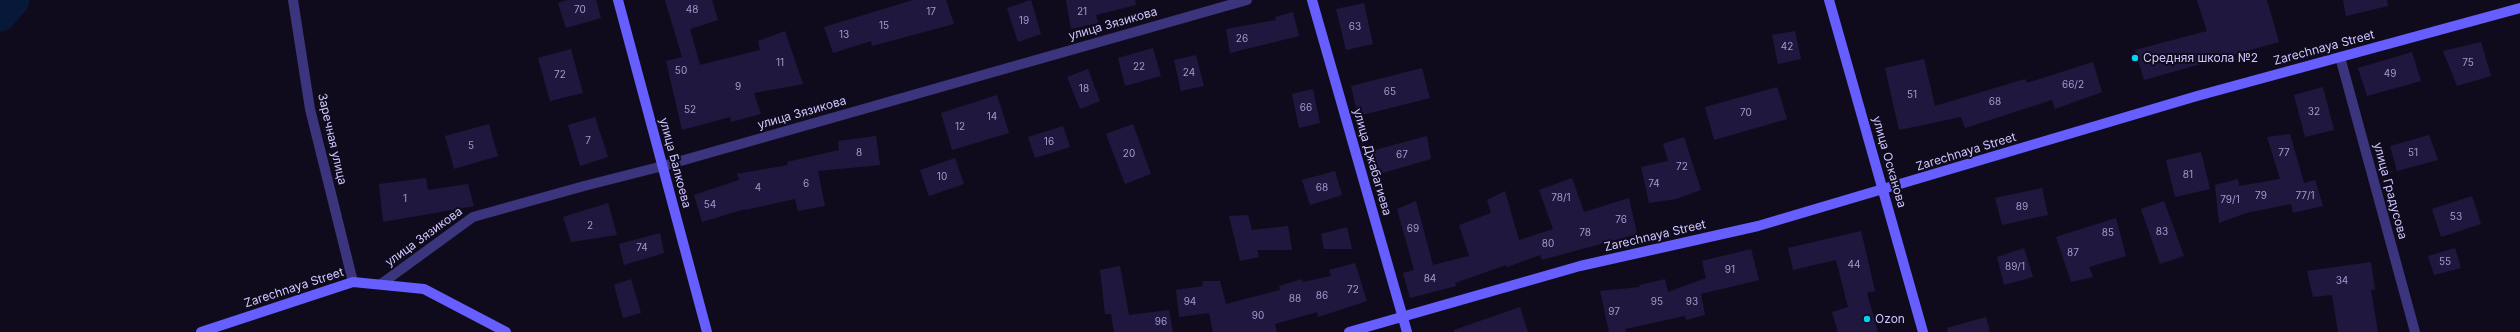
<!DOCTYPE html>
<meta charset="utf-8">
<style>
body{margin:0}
canvas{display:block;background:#0f0b1d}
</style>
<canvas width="2520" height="332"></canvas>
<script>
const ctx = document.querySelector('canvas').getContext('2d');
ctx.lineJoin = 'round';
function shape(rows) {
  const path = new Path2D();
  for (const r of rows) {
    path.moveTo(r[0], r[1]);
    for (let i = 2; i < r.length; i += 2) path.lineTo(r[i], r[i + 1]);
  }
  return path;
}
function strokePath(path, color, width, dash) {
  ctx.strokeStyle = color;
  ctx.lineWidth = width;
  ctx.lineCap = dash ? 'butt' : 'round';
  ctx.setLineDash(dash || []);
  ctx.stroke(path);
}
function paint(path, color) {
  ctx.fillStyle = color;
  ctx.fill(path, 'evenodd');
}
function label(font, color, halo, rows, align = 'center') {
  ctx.font = font + ' Inter,sans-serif';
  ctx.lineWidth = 4;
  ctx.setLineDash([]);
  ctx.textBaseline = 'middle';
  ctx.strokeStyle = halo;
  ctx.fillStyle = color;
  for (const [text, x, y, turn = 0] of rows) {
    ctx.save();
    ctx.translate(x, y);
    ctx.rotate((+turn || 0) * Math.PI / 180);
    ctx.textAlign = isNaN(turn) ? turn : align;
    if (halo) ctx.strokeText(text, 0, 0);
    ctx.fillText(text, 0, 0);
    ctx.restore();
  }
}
strokePath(shape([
 [0,15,13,0]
]), '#081839', 33);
paint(shape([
 [567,0,596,0,601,18,566,28,558,3],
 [665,0,712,0,718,20,690,29,700,65,760,50,758,41,785,31,803,84,754,93,761,114,731,122,730,117,682,130,666,61,682,57],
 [913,0,946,0,954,24,872,46,871,41,833,53,824,27],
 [1031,0,1041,34,1018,42,1007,8],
 [1066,0,1135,0,1136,5,1096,15,1098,23,1071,29],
 [2197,0,2267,0,2279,42,2144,80,2135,50,2207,31],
 [2343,0,2387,0,2388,6,2346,16],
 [1364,3,1373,44,1346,50,1336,9],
 [1293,12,1299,36,1230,53,1226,29,1276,20,1275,17],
 [1795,31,1801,59,1778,64,1772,35],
 [2481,42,2491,76,2457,86,2443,51],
 [1153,48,1161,76,1125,86,1118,58],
 [571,49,583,93,550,101,538,58],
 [2412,52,2421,81,2367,96,2358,68],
 [1196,55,1204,86,1181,91,1174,60],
 [1924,59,1935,106,2025,79,2027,83,2093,62,2102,92,2055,109,2052,100,1965,128,1961,117,1899,130,1885,68],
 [1422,68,1430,98,1358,116,1351,86],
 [1088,69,1100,101,1080,109,1067,77],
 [1777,87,1787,119,1714,140,1705,107],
 [2323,87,2334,130,2305,137,2294,95],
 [1313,89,1320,123,1299,128,1292,94],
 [997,95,1009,133,952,150,941,113],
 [595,117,608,157,580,166,568,125],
 [489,124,498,156,454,169,445,136],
 [1133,124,1151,174,1125,184,1106,134],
 [1063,126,1070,147,1035,158,1028,137],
 [2290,134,2304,183,2315,180,2323,206,2293,213,2291,204,2246,213,2219,223,2215,185,2238,179,2239,186,2280,179,2267,137],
 [2429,135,2438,160,2397,171,2390,146],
 [876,136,880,165,818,171,825,206,798,211,795,199,745,210,745,209,702,222,694,195,739,180,737,174,788,165,787,162,839,150,838,141],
 [1427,136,1431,159,1379,174,1371,151],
 [1684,137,1701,190,1676,199,1649,203,1641,167,1668,161,1663,144],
 [2201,152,2210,189,2175,197,2166,160],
 [955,158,964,184,929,196,920,170],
 [1335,171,1342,195,1310,205,1302,180],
 [426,178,428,190,468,184,474,206,383,222,379,184],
 [1572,178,1584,212,1629,198,1637,234,1542,260,1540,255,1507,267,1506,265,1455,283,1456,286,1410,298,1403,273,1414,270,1397,209,1416,201,1433,265,1469,256,1459,225,1491,213,1487,200,1505,191,1519,240,1553,229,1539,190],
 [2042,188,2048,215,2002,225,1995,198],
 [2472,196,2481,224,2441,237,2432,209],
 [2164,201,2184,256,2160,264,2141,209],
 [608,203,617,235,571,242,563,217],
 [1248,215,1252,230,1288,226,1292,250,1257,250,1259,257,1240,261,1229,216],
 [2116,218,2126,256,2089,267,2093,277,2071,282,2056,237],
 [1347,227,1352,249,1324,249,1321,234],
 [1861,231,1875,291,1867,293,1878,332,1838,332,1832,312,1848,307,1836,260,1793,270,1788,248],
 [660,233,664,253,624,265,619,244],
 [2024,248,2033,277,2004,285,1997,257],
 [2455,248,2461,268,2434,275,2428,256],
 [1751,249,1759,280,1701,294,1705,315,1686,320,1685,316,1625,329,1626,332,1609,332,1600,291,1640,287,1639,285,1665,279,1668,292,1706,278,1702,261],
 [2371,262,2375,290,2371,290,2378,332,2338,332,2332,295,2313,297,2307,271],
 [1355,263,1367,301,1318,317,1317,312,1275,324,1277,332,1213,332,1209,313,1179,317,1176,290,1203,286,1202,281,1220,281,1226,304,1280,290,1279,286,1302,279,1303,282,1331,276,1329,270],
 [1120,266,1129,315,1169,310,1173,332,1114,332,1111,314,1105,314,1100,270],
 [631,279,641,313,623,318,614,285],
 [1520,307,1528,332,1454,332,1454,330],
 [1986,317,1990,332,1948,332,1947,328]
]), '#20173e');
strokePath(shape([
 [293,0,310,109,353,282],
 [2340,57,2415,332],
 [381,284,473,217,584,186,663,166,1247,0]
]), '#3a357d', 10);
strokePath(shape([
 [618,0,707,332],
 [1312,0,1407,332],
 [1829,0,1923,332],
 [201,332,353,282,424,289,506,332],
 [1349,332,1580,266,1758,226,2197,96,2520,8]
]), '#675eff', 10);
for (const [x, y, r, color] of [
 [2135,58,4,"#00d2f2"],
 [1867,319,4,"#00d2f2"]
]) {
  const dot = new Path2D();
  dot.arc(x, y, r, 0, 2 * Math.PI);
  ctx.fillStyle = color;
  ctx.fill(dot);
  strokePath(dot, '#0f0b1d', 1.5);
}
label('10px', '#a39bcf', null, [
 ["70",580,10],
 ["48",692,10],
 ["17",931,12],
 ["21",1082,12],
 ["19",1024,21],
 ["15",884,26],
 ["63",1355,27],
 ["13",844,35],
 ["26",1242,39],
 ["42",1787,47],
 ["11",780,63],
 ["75",2468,63],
 ["22",1139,67],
 ["50",681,71],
 ["24",1189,73],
 ["49",2390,74],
 ["72",560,75],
 ["66/2",2073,85],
 ["9",738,87],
 ["18",1084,89],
 ["65",1390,92],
 ["51",1912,95],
 ["68",1995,102],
 ["66",1306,108],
 ["52",690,110],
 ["32",2314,112],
 ["70",1746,113],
 ["14",992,117],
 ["12",960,127],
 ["7",588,141],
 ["16",1049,142],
 ["5",471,146],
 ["8",859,153],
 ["77",2284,153],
 ["51",2413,153],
 ["20",1129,154],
 ["67",1402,155],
 ["72",1682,167],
 ["81",2188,175],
 ["10",942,177],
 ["6",806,184],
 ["74",1654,184],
 ["4",758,188],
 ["68",1322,188],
 ["79",2261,196],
 ["77/1",2305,196],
 ["78/1",1561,198],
 ["1",405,199],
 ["79/1",2230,200],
 ["54",710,205],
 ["89",2022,207],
 ["53",2456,217],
 ["76",1621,220],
 ["2",590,226],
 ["69",1413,229],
 ["83",2162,232],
 ["78",1585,233],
 ["85",2108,233],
 ["80",1548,244],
 ["74",642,248],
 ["87",2073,253],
 ["55",2445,262],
 ["44",1854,265],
 ["89/1",2015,267],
 ["91",1730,270],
 ["84",1430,279],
 ["34",2342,281],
 ["72",1353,290],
 ["86",1322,296],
 ["88",1295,299],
 ["94",1190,302],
 ["95",1657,302],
 ["93",1692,302],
 ["97",1614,312],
 ["90",1258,316],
 ["96",1161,322]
]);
label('12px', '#cfc7ff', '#0f0b1d', [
 ["улица Зязикова",1113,24,-16],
 ["Zarechnaya Street",2324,48,-15],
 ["улица Зязикова",802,113,-16],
 ["Заречная улица",332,139,77],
 ["Zarechnaya Street",1966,152,-17],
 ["улица Джабагиева",1372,162,74],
 ["улица Осканова",1889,162,74],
 ["улица Балкоева",675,163,75],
 ["улица Градусова",2390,191,75],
 ["Zarechnaya Street",1655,236,-13],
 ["улица Зязикова",424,237,-36],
 ["Zarechnaya Street",294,288,-18]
]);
label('12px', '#cfc7ff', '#0f0b1d', [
 ["Средняя школа №2",2143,58],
 ["Ozon",1875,319]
], 'left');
</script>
